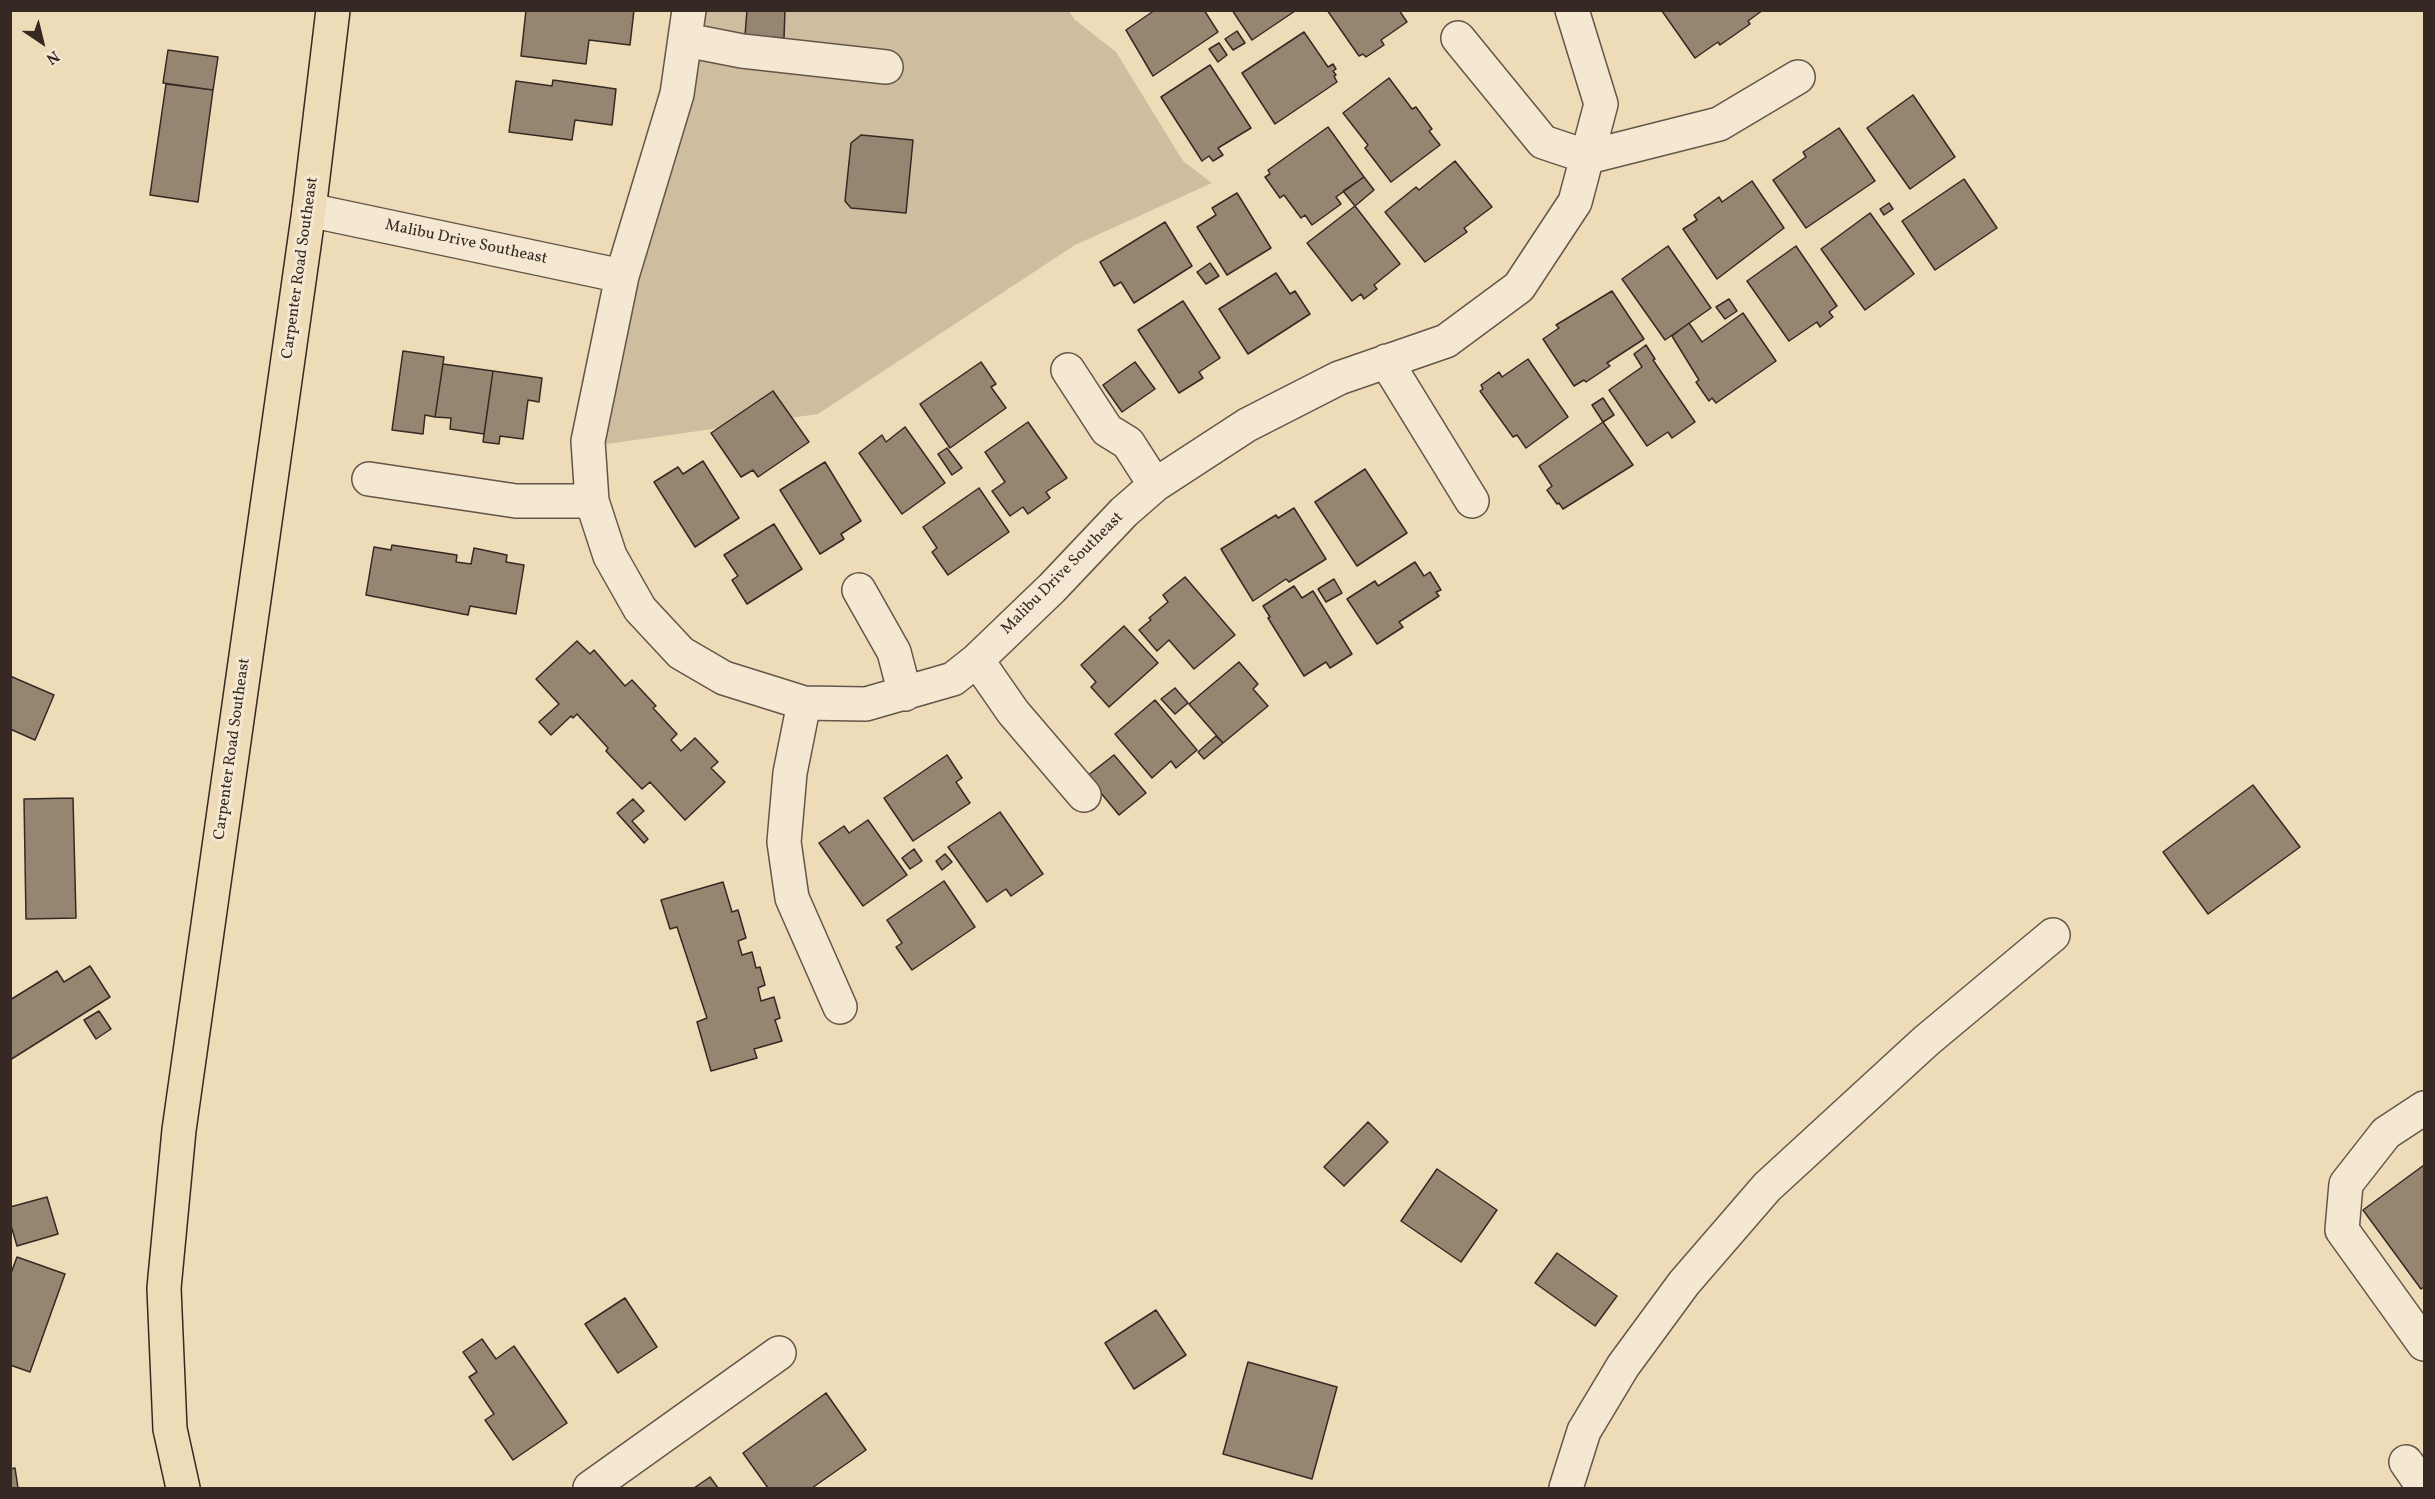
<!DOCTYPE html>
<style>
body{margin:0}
#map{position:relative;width:2435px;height:1499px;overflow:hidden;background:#eedcb9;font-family:Vollkorn,serif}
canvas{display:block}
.frame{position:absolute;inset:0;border:12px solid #362823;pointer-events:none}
.north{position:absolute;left:12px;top:12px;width:60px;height:60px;-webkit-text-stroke:4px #f4e8d2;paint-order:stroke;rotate:145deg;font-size:16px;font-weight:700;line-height:24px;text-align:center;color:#362823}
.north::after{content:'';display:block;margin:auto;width:21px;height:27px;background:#362823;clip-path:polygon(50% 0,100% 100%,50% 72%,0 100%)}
</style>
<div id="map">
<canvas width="2435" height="1499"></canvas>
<div class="frame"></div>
<div class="north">N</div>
</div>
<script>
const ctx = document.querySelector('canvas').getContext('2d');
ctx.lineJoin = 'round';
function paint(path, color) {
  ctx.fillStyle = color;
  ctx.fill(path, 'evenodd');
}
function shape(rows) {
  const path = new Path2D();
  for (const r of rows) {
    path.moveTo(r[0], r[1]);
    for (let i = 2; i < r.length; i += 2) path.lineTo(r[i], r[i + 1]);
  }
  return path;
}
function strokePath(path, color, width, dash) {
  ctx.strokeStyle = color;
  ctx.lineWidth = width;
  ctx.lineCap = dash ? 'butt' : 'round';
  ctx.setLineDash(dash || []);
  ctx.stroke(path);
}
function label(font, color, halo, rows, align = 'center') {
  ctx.font = font + ' Vollkorn,serif';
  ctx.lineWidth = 6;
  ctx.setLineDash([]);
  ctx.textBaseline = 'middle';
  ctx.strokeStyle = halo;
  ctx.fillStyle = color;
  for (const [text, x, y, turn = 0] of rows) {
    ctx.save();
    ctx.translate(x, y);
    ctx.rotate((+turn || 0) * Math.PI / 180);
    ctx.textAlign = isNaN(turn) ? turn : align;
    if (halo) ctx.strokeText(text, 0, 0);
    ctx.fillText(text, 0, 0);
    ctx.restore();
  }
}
paint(shape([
 [695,11,1069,11,1074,19,1116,52,1183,161,1212,183,1075,245,818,414,593,446]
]), '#cfbda0');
const building = shape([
 [526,10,634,10,630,45,589,40,586,64,521,56,526,10],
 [747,10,785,10,784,38,745,36,747,10],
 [1155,10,1204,10,1218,32,1153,76,1126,30,1155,10],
 [1232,10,1294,10,1295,11,1252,40,1232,10],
 [1327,10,1399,10,1407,22,1381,40,1384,45,1366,57,1363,54,1359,56,1327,10],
 [1763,10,1748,21,1750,24,1720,45,1718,42,1695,58,1662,11,1763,10],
 [1237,31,1245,43,1233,50,1225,39,1237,31],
 [1304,32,1328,67,1333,64,1336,69,1333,71,1336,75,1334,76,1337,82,1275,124,1242,73,1304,32],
 [1219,43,1227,55,1218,62,1209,49,1219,43],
 [168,50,218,57,213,90,163,83,168,50],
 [1210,65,1251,128,1218,148,1223,155,1213,161,1209,156,1202,161,1161,97,1210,65],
 [1389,78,1412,109,1416,107,1432,129,1429,131,1440,145,1391,182,1365,148,1368,145,1343,113,1389,78],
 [553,80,616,89,612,125,575,120,572,140,509,132,516,81,552,86,553,80],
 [166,84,213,90,198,202,150,195,166,84],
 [1913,95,1955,157,1910,189,1867,128,1913,95],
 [1328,127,1364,177,1336,197,1341,204,1312,225,1305,215,1301,218,1284,195,1280,198,1265,177,1270,174,1268,170,1328,127],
 [1839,128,1875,181,1806,228,1773,180,1806,157,1803,152,1839,128],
 [861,135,913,140,906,213,851,208,845,201,851,143,861,135],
 [1455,161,1492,207,1464,228,1467,232,1425,262,1385,212,1416,187,1419,190,1455,161],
 [1364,177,1374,190,1355,206,1343,191,1364,177],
 [1964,179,1997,228,1935,270,1902,221,1964,179],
 [1752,181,1784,228,1717,279,1683,229,1697,220,1694,215,1719,197,1722,202,1752,181],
 [1237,193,1271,248,1227,275,1197,227,1216,215,1212,208,1237,193],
 [1889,203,1893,209,1884,215,1880,209,1889,203],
 [1355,206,1400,264,1374,285,1377,289,1364,299,1361,294,1352,301,1307,243,1355,206],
 [1870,213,1914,274,1865,310,1821,249,1870,213],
 [1165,222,1192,266,1134,303,1121,282,1114,286,1100,262,1165,222],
 [1668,246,1711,308,1665,340,1622,279,1668,246],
 [1796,246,1837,306,1829,312,1833,317,1820,327,1817,322,1789,341,1747,281,1796,246],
 [1210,263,1219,276,1206,284,1197,272,1210,263],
 [1276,273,1290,294,1295,291,1310,314,1248,354,1219,309,1276,273],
 [1612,291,1644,339,1607,363,1610,366,1586,382,1584,380,1574,386,1543,339,1559,328,1556,325,1612,291],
 [1729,299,1737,311,1725,319,1716,307,1729,299],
 [1183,301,1220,358,1199,372,1203,378,1179,393,1138,330,1183,301],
 [1743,313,1776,361,1716,403,1712,398,1709,401,1696,382,1699,380,1672,336,1689,323,1702,342,1743,313],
 [1646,345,1655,359,1653,360,1695,422,1672,438,1668,432,1647,446,1609,390,1642,367,1634,354,1646,345],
 [403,351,444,357,435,417,425,415,423,434,392,430,403,351],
 [1528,359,1568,417,1526,448,1517,435,1513,437,1480,391,1483,389,1481,385,1499,372,1502,377,1528,359],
 [981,362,996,384,991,387,1006,408,950,448,920,404,981,362],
 [1135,362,1155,389,1122,412,1103,385,1135,362],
 [443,364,493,371,484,434,450,429,451,418,435,417,443,364],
 [493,371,542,378,539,402,528,400,523,439,500,436,499,444,483,442,493,371],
 [773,391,809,442,758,477,753,470,741,477,711,433,773,391],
 [1603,398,1614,415,1603,422,1592,405,1603,398],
 [1028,422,1067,478,1046,492,1050,498,1028,514,1023,507,1010,516,992,491,1005,482,985,452,1028,422],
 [1603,422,1633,465,1563,509,1559,503,1557,504,1547,490,1552,486,1539,466,1603,422],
 [905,427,945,483,902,514,859,453,882,435,886,442,905,427],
 [947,448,962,468,952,475,938,454,947,448],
 [703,461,739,518,695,547,654,482,678,467,683,474,703,461],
 [825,462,861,521,841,534,844,539,820,554,780,490,825,462],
 [1365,469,1407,533,1357,566,1315,502,1365,469],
 [979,488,1009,532,948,575,932,552,937,548,923,527,979,488],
 [1294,508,1326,559,1289,582,1286,579,1253,601,1221,549,1276,515,1278,518,1294,508],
 [774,524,802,569,747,604,732,580,738,576,724,555,774,524],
 [392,545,457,555,456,562,471,564,474,548,507,555,506,562,524,565,516,614,470,606,468,615,366,595,374,547,391,550,392,545],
 [1415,562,1424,576,1430,572,1441,590,1436,592,1439,596,1399,622,1403,627,1377,644,1347,599,1375,581,1378,586,1415,562],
 [1185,577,1235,635,1194,669,1169,640,1157,651,1139,630,1151,620,1149,618,1168,602,1163,595,1185,577],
 [1334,579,1342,593,1326,602,1318,589,1334,579],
 [1294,586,1302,598,1313,591,1352,654,1330,668,1326,662,1304,676,1268,618,1270,617,1263,606,1294,586],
 [1124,626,1158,663,1109,707,1091,687,1096,682,1081,665,1124,626],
 [577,641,590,654,594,650,625,686,632,680,656,706,653,708,677,734,671,740,681,751,695,738,718,762,711,768,725,782,685,820,650,782,642,789,606,751,608,748,577,714,573,718,571,716,551,735,539,722,559,704,536,679,577,641],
 [1239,662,1258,684,1253,689,1268,706,1223,743,1189,704,1239,662],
 [10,676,54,695,35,740,10,729,10,676],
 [1175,688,1188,703,1175,714,1161,699,1175,688],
 [1155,700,1197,750,1176,768,1171,761,1152,778,1115,734,1155,700],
 [1216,736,1223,743,1204,759,1198,752,1216,736],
 [947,755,962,778,956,782,970,803,913,841,884,798,947,755],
 [1114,755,1146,793,1119,815,1087,776,1114,755],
 [2253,785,2300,847,2208,914,2163,852,2253,785],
 [73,798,76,918,26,919,24,799,73,798],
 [633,799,644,811,632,821,648,839,644,843,617,813,633,799],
 [1000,812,1043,874,1011,896,1006,889,987,902,948,847,1000,812],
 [868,820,907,875,863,906,819,843,844,826,849,833,868,820],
 [914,849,922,861,910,869,902,858,914,849],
 [945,854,952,862,942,870,936,861,945,854],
 [944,881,975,927,912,970,896,947,902,943,887,920,944,881],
 [723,882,732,912,738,910,746,938,738,941,742,955,752,952,756,968,760,967,765,985,758,988,761,1001,774,997,780,1018,775,1020,782,1041,754,1049,757,1058,711,1071,697,1022,707,1018,677,927,670,929,661,900,723,882],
 [90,966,110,997,10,1060,10,1000,57,971,64,982,90,966],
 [99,1011,111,1029,96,1039,84,1020,99,1011],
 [1368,1122,1388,1142,1344,1186,1324,1167,1368,1122],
 [2424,1165,2424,1287,2421,1289,2363,1210,2424,1165],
 [1437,1169,1497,1210,1461,1262,1401,1221,1437,1169],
 [47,1197,58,1234,17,1246,10,1222,10,1207,47,1197],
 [1557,1253,1617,1296,1595,1326,1535,1283,1557,1253],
 [17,1257,65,1274,30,1372,10,1365,10,1276,17,1257],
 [625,1298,657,1347,618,1373,585,1324,625,1298],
 [1156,1310,1186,1355,1134,1389,1105,1343,1156,1310],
 [482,1339,496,1359,514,1346,567,1423,513,1460,485,1420,494,1414,469,1377,477,1372,463,1352,482,1339],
 [1248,1362,1337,1387,1312,1479,1223,1454,1248,1362],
 [826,1393,866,1450,812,1488,768,1488,743,1453,826,1393],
 [15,1468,18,1488,10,1488,10,1469,15,1468],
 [710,1477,718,1488,694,1488,710,1477]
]);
paint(building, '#968671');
strokePath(building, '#362823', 1.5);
const minor = shape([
 [689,10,677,94,622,276,588,441,592,501,610,556,640,609,681,653,724,678,804,703,866,704,953,679,977,660,1052,588,1124,512,1155,485,1247,425,1339,378,1446,341,1519,287,1575,202,1601,104,1572,10],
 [1458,38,1543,142,1588,157,1719,124,1798,77],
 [686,40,742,51,886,67],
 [309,210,622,276],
 [1386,361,1472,501],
 [1068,370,1107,430,1128,443,1155,485],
 [369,479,516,501,592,501],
 [859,590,894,652,905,694],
 [977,660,1013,712,1084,795],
 [804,703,790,773,784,842,792,898,840,1007],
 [2424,1108,2386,1133,2346,1184,2342,1230,2424,1344],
 [2406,1462,2424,1488],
 [590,1488,779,1353],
 [1566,1488,1584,1431,1623,1366,1684,1283,1767,1187,1926,1041,2053,935]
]);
const major = shape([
 [183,1488,170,1429,164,1288,179,1130,309,210,333,10]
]);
strokePath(minor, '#645548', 36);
strokePath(major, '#362823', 36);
strokePath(minor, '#f4e8d2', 33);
strokePath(major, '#eedcb9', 33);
label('16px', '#362823', '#f4e8d2', [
 ["Malibu Drive Southeast",466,243,12],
 ["Carpenter Road Southeast",301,268,-82],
 ["Malibu Drive Southeast",1063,574,-45],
 ["Carpenter Road Southeast",233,749,-82]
]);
</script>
